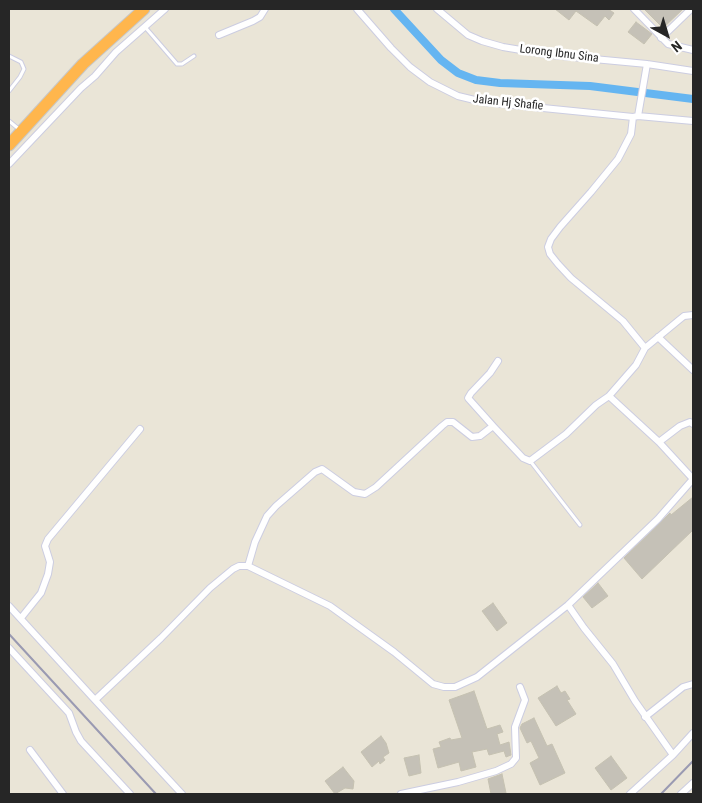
<!DOCTYPE html>
<style>
body{margin:0}
#map{position:relative;width:702px;height:803px;overflow:hidden;background:#eae5d7;font-family:"Roboto Condensed",sans-serif}
canvas{display:block}
.frame{position:absolute;inset:0;border:10px solid #262626;pointer-events:none}
.north{position:absolute;left:642px;top:10px;width:50px;height:50px;-webkit-text-stroke:4px #fff;paint-order:stroke;rotate:141deg;font-size:14px;font-weight:700;line-height:20px;text-align:center;color:#262626}
.north::after{content:'';display:block;margin:auto;width:18px;height:22px;background:#262626;clip-path:polygon(50% 0,100% 100%,50% 72%,0 100%)}
</style>
<div id="map">
<canvas width="702" height="803"></canvas>
<div class="frame"></div>
<div class="north">N</div>
</div>
<script>
const ctx = document.querySelector('canvas').getContext('2d');
ctx.lineJoin = 'round';
function shape(rows) {
  const path = new Path2D();
  for (const r of rows) {
    path.moveTo(r[0], r[1]);
    for (let i = 2; i < r.length; i += 2) path.lineTo(r[i], r[i + 1]);
  }
  return path;
}
function strokePath(path, color, width, dash) {
  ctx.strokeStyle = color;
  ctx.lineWidth = width;
  ctx.lineCap = dash ? 'butt' : 'round';
  ctx.setLineDash(dash || []);
  ctx.stroke(path);
}
function paint(path, color) {
  ctx.fillStyle = color;
  ctx.fill(path, 'evenodd');
}
function label(font, color, halo, rows, align = 'center') {
  ctx.font = font + ' "Roboto Condensed",sans-serif';
  ctx.lineWidth = 5;
  ctx.setLineDash([]);
  ctx.textBaseline = 'middle';
  ctx.strokeStyle = halo;
  ctx.fillStyle = color;
  for (const [text, x, y, turn = 0] of rows) {
    ctx.save();
    ctx.translate(x, y);
    ctx.rotate((+turn || 0) * Math.PI / 180);
    ctx.textAlign = isNaN(turn) ? turn : align;
    if (halo) ctx.strokeText(text, 0, 0);
    ctx.fillText(text, 0, 0);
    ctx.restore();
  }
}
strokePath(shape([
 [394,9,441,60,458,73,476,80,500,83,590,86,693,99]
]), '#65b5f1', 8);
const building = shape([
 [555,9,608,9,614,13,609,20,605,16,597,26,576,11,569,20,555,9],
 [644,9,683,9,663,28,644,9],
 [636,22,652,34,644,44,628,32,636,22],
 [693,497,693,530,642,579,624,558,670,513,671,515,693,497],
 [598,583,608,596,592,608,583,597,598,583],
 [493,603,507,623,497,631,482,611,493,603],
 [557,686,561,693,565,691,570,699,567,700,576,714,556,726,538,698,557,686],
 [474,691,487,729,500,725,503,732,497,734,500,745,509,742,511,755,506,757,504,751,489,755,487,749,472,752,476,767,461,771,459,762,438,768,433,749,441,747,439,742,450,738,451,740,462,738,449,700,474,691],
 [534,718,547,746,552,744,565,773,540,785,530,763,539,758,531,741,527,743,520,728,522,724,534,718],
 [381,736,386,743,389,753,383,757,385,760,380,764,379,761,372,767,361,752,381,736],
 [419,755,421,773,409,776,404,758,419,755],
 [611,756,627,778,611,790,595,768,611,756],
 [343,767,354,781,353,789,345,788,335,794,325,781,343,767],
 [502,774,506,793,491,794,488,779,502,774]
]);
paint(building, '#c5c1b7');
strokePath(building, '#c5c1b1', 1);
const lane = shape([
 [145,27,177,64,182,64,194,56],
 [9,56,21,62,24,69,20,77,9,91],
 [9,121,20,130],
 [531,462,580,525]
]);
const street = shape([
 [357,9,391,48,410,67,430,82,458,96,483,102,633,117,638,116,693,121],
 [437,9,468,35,482,41,503,47,551,55,647,64,693,71],
 [634,9,668,44,693,50],
 [219,35,253,21,260,17,265,9],
 [661,38,691,9],
 [638,116,647,64],
 [633,117,631,134,618,159,591,192,560,227,551,239,548,247,550,254,558,264,571,278,623,321,645,348],
 [9,164,81,88,95,76,116,52,165,9],
 [658,337,693,370],
 [609,396,659,442,693,479],
 [493,426,468,398,471,393,490,373,498,361],
 [659,442,680,426,690,422,693,424],
 [248,566,255,542,267,516,276,506,315,472,322,469,354,492,365,494,376,487,442,426,447,422,453,422,472,437,480,436,493,426,523,458,530,461,566,434,596,405,609,396,636,365,645,348,679,320,684,316,693,315],
 [568,605,584,628,613,664,635,701,673,755],
 [9,606,95,700],
 [21,618,41,593,48,574,50,562,45,546,48,539,140,429],
 [9,648,69,713,76,732,81,741,130,794],
 [645,717,683,687,693,684],
 [30,750,63,794],
 [182,794,95,700,161,638,210,588,233,569,239,566,248,566,330,606,394,652,433,684,444,687,455,687,477,677,568,605,658,519,693,479],
 [401,794,458,782,496,771,511,764,516,758,515,727,525,700,520,687],
 [630,794,673,755,693,733],
 [681,794,693,783]
]);
const highway = shape([
 [9,145,83,64,144,9]
]);
strokePath(lane, '#cccde1', 5);
strokePath(street, '#cccde1', 8);
strokePath(highway, '#c7c7c7', 13);
strokePath(lane, '#fff', 3);
strokePath(street, '#fff', 6);
strokePath(highway, '#ffb64d', 11);
strokePath(shape([
 [9,634,156,794],
 [661,794,693,761]
]), '#9a9ab2', 2);
label('12px', '#262626', '#fff', [
 ["Lorong Ibnu Sina",559,54,7],
 ["Jalan Hj Shafie",508,103,6]
]);
</script>
